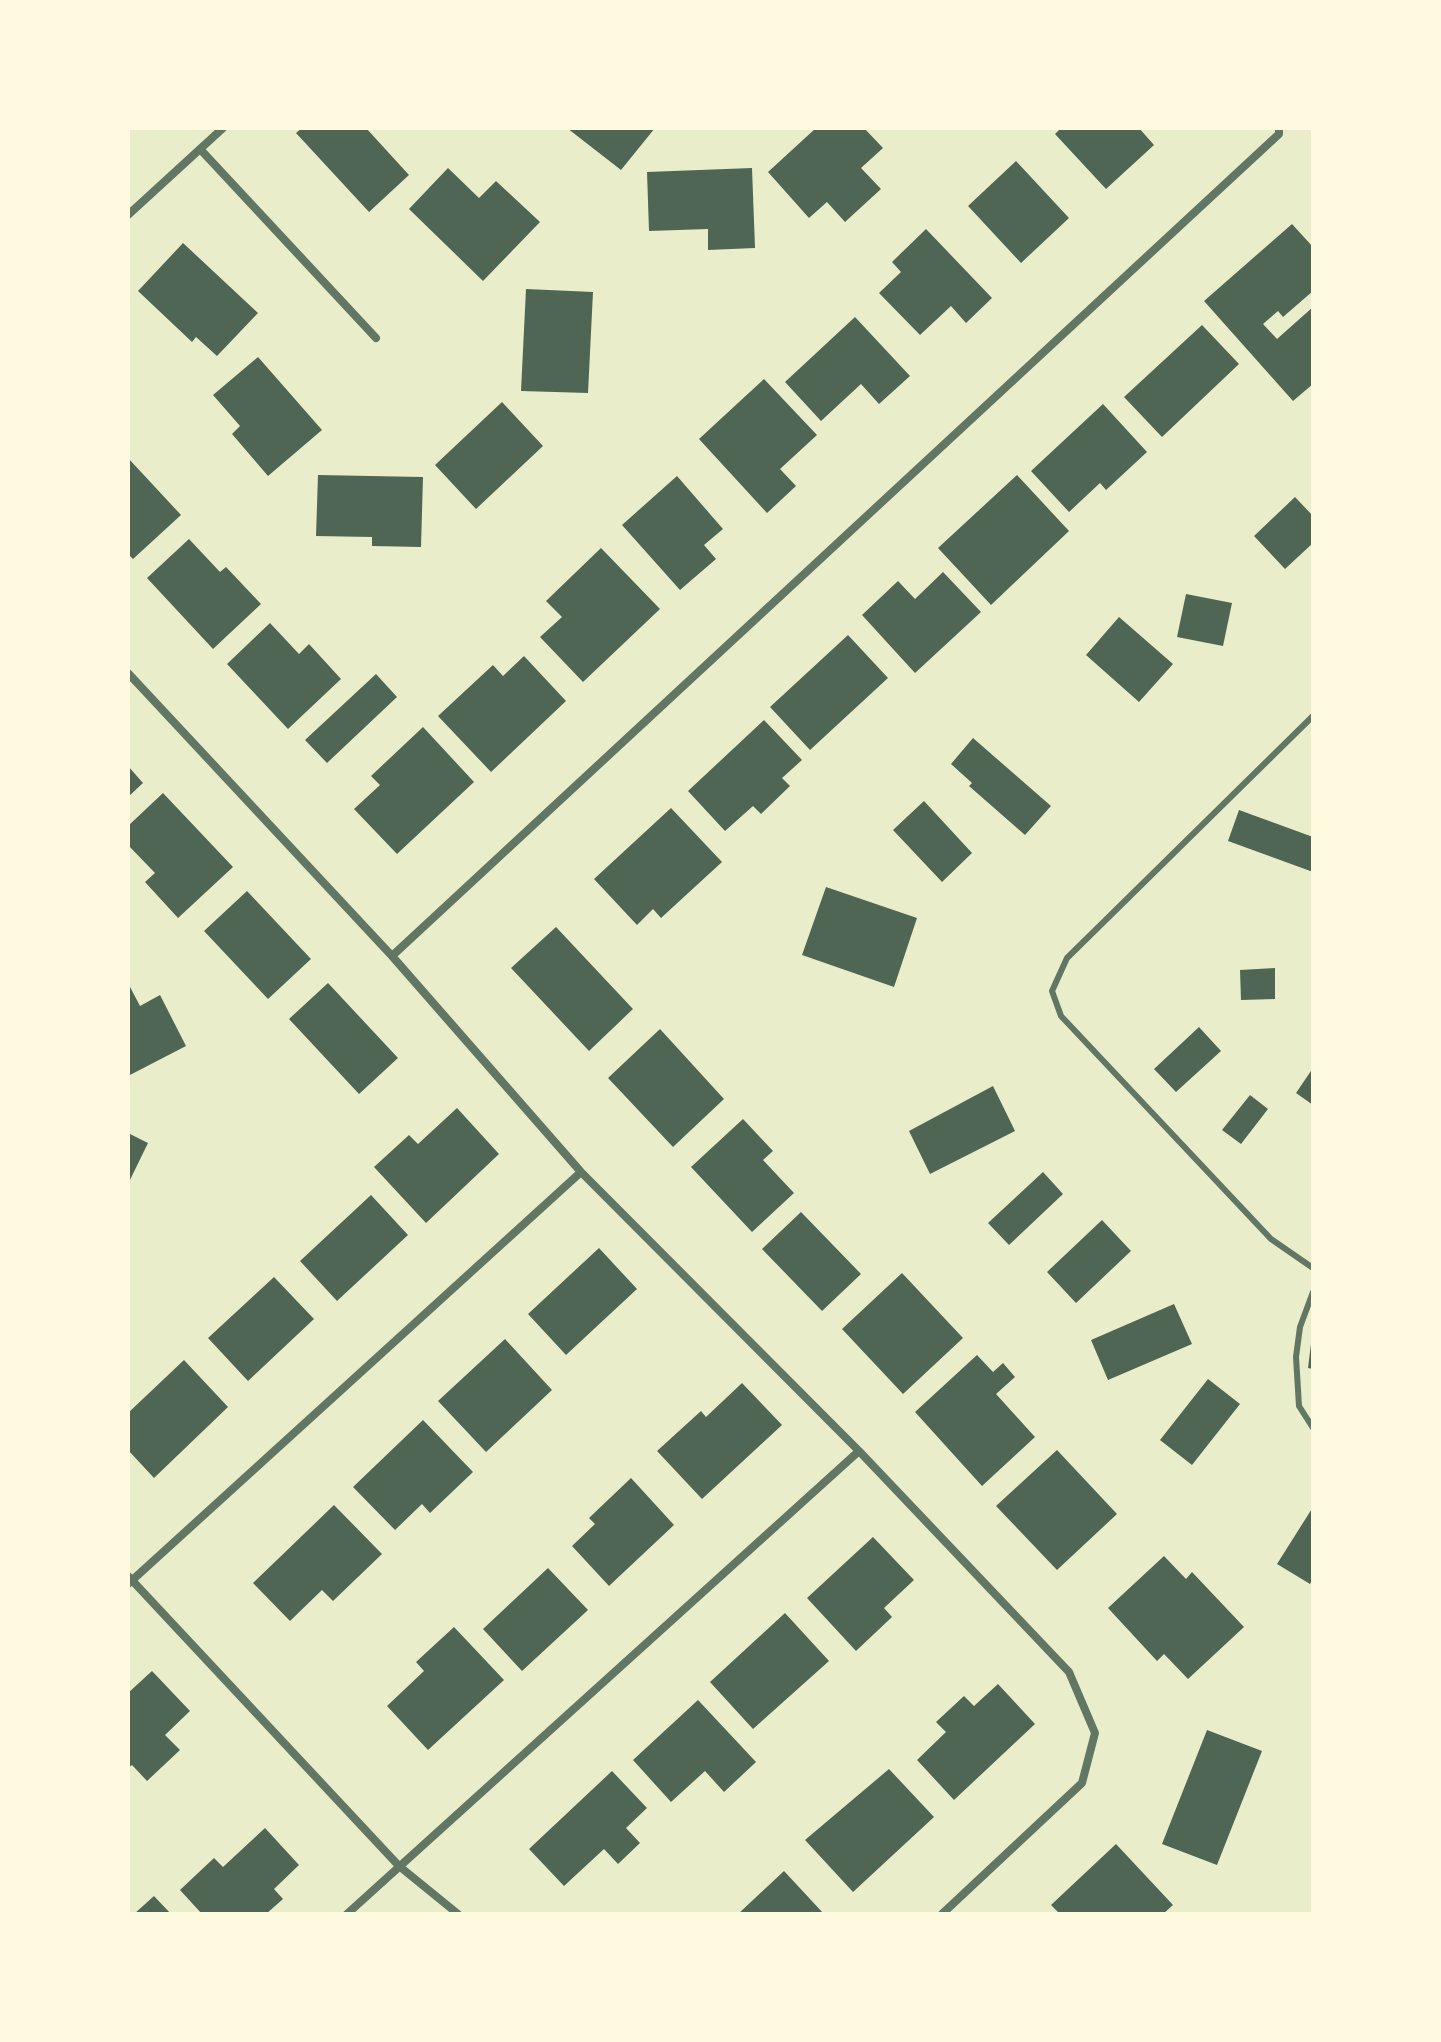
<!DOCTYPE html>
<style>
body{margin:0}
#map{position:relative;width:1441px;height:2042px;overflow:hidden;background:#e9edc9;font-family:"PT Sans",sans-serif}
canvas{display:block}
.frame{position:absolute;inset:0;border:130px solid #fefae0;pointer-events:none}
</style>
<div id="map">
<canvas width="1441" height="2042"></canvas>
<div class="frame"></div>
</div>
<script>
const ctx = document.querySelector('canvas').getContext('2d');
ctx.lineJoin = 'round';
function paint(path, color) {
  ctx.fillStyle = color;
  ctx.fill(path, 'evenodd');
}
function shape(rows) {
  const path = new Path2D();
  for (const r of rows) {
    path.moveTo(r[0], r[1]);
    for (let i = 2; i < r.length; i += 2) path.lineTo(r[i], r[i + 1]);
  }
  return path;
}
function strokePath(path, color, width, dash) {
  ctx.strokeStyle = color;
  ctx.lineWidth = width;
  ctx.lineCap = dash ? 'butt' : 'round';
  ctx.setLineDash(dash || []);
  ctx.stroke(path);
}
paint(shape([
 [302,128,366,128,409,175,369,212,296,133],
 [567,128,655,128,621,170],
 [816,128,864,128,883,148,861,168,881,189,845,222,827,202,809,218,768,172],
 [1061,128,1139,128,1154,145,1106,189,1055,134],
 [1016,161,1069,218,1021,263,968,206],
 [448,168,479,198,496,181,540,222,483,281,409,209],
 [752,168,755,248,708,250,708,229,649,231,647,172],
 [1292,224,1313,247,1313,291,1283,317,1278,311,1263,324,1277,339,1313,307,1313,384,1293,401,1204,301],
 [926,229,992,298,966,323,951,306,920,335,879,293,901,272,892,262],
 [183,243,258,313,217,356,196,337,192,342,138,291],
 [526,289,593,292,588,393,521,391],
 [855,317,910,376,879,404,861,384,821,421,785,382],
 [1202,325,1239,364,1162,437,1124,397],
 [258,357,322,430,268,476,232,434,240,426,213,395],
 [764,379,817,435,780,469,796,486,767,513,699,439],
 [502,402,543,446,476,509,435,465],
 [1103,404,1147,452,1106,490,1100,483,1069,512,1031,471],
 [128,458,181,515,133,559,128,554],
 [318,475,423,477,421,547,372,546,372,537,316,536],
 [1017,475,1069,531,991,605,938,548],
 [677,476,723,529,704,545,716,559,680,590,622,525],
 [1295,497,1313,516,1313,543,1285,569,1254,536],
 [189,539,220,572,226,567,261,604,213,649,147,578],
 [601,548,660,609,583,682,540,637,562,617,546,601],
 [943,572,981,612,915,673,862,615,898,581,915,599],
 [1186,594,1232,603,1223,646,1177,637],
 [1119,617,1173,664,1139,702,1086,655],
 [270,623,299,654,309,644,341,679,288,729,227,664],
 [848,635,888,678,810,750,770,707],
 [524,656,566,701,491,772,438,716,493,665,503,676],
 [376,674,397,697,327,763,305,740],
 [764,720,802,760,782,778,790,786,761,814,753,806,725,831,688,791],
 [423,727,474,782,397,854,354,809,380,785,371,776],
 [973,738,1051,806,1025,835,969,786,972,783,951,764],
 [128,766,143,783,128,797],
 [163,793,233,867,178,918,145,882,155,873,128,845,128,826],
 [924,801,972,853,942,882,893,830],
 [671,808,722,862,661,918,653,909,637,925,594,879],
 [1239,810,1313,837,1313,872,1228,841],
 [826,887,917,918,894,987,802,955],
 [247,891,311,959,268,999,204,931],
 [556,927,633,1009,589,1051,511,968],
 [1275,968,1275,999,1241,1000,1240,970],
 [128,983,140,1006,160,995,186,1046,128,1076],
 [328,983,398,1058,359,1094,289,1019],
 [1199,1027,1221,1051,1176,1092,1154,1069],
 [660,1029,724,1099,673,1147,608,1078],
 [1313,1068,1313,1105,1296,1093],
 [993,1086,1015,1131,930,1174,909,1131],
 [1250,1095,1268,1109,1241,1144,1222,1130],
 [457,1108,499,1154,426,1223,374,1167,409,1135,418,1144],
 [743,1119,773,1151,763,1160,794,1193,752,1232,691,1167],
 [128,1133,148,1143,128,1184],
 [1043,1172,1063,1194,1009,1245,988,1223],
 [371,1195,408,1235,337,1301,300,1261],
 [801,1212,861,1274,822,1311,762,1249],
 [1102,1220,1131,1251,1076,1303,1047,1272],
 [599,1248,637,1289,566,1355,528,1314],
 [902,1273,963,1338,903,1394,842,1329],
 [274,1277,314,1319,248,1381,208,1338],
 [1174,1304,1192,1344,1108,1380,1091,1340],
 [505,1339,552,1390,486,1452,438,1401],
 [1311,1344,1313,1344,1313,1369,1308,1368],
 [977,1355,993,1372,1003,1363,1015,1377,996,1394,1035,1437,982,1486,915,1412],
 [184,1360,228,1407,154,1478,128,1450,128,1413],
 [1208,1379,1240,1404,1192,1465,1160,1440],
 [742,1383,782,1425,702,1499,657,1451,701,1411,706,1417],
 [423,1420,473,1472,430,1513,422,1504,395,1530,353,1487],
 [1057,1450,1117,1514,1057,1570,996,1506],
 [631,1478,674,1525,609,1586,572,1546,595,1524,589,1518],
 [334,1505,382,1554,333,1601,322,1590,290,1621,253,1583],
 [1313,1507,1313,1579,1310,1584,1277,1564],
 [873,1537,914,1580,884,1608,892,1617,856,1651,807,1598],
 [1164,1556,1186,1579,1192,1572,1244,1627,1188,1679,1164,1654,1157,1661,1108,1608],
 [548,1568,588,1610,522,1671,483,1629],
 [785,1613,829,1661,753,1729,710,1682],
 [454,1627,504,1680,428,1750,387,1706,424,1671,416,1662],
 [152,1671,190,1711,165,1735,180,1750,147,1781,132,1765,128,1768,128,1693],
 [998,1684,1035,1724,954,1800,917,1760,946,1732,936,1722,964,1696,974,1706],
 [698,1700,756,1762,724,1792,705,1771,671,1802,633,1760],
 [1207,1730,1262,1751,1217,1865,1162,1844],
 [889,1769,934,1817,853,1892,805,1840],
 [612,1771,647,1808,626,1828,640,1843,618,1864,604,1849,564,1886,529,1849],
 [265,1828,299,1865,274,1889,283,1899,266,1914,202,1914,180,1890,214,1858,223,1867],
 [1116,1844,1173,1905,1163,1914,1060,1914,1051,1905],
 [784,1871,824,1914,738,1914],
 [154,1896,171,1914,134,1914]
]), '#4f6655');
strokePath(shape([
 [1313,716,1067,958,1052,991,1061,1016,1271,1239,1313,1268],
 [1313,1292,1300,1327,1296,1357,1299,1406,1313,1428]
]), '#617663', 6);
strokePath(shape([
 [200,149,376,338],
 [128,215,223,128],
 [128,673,392,956,581,1172,859,1451,1069,1672,1095,1733,1082,1783,942,1914],
 [392,956,1279,134,1279,128],
 [128,1576,399,1866,458,1914],
 [128,1584,581,1172],
 [347,1914,859,1451]
]), '#617663', 8);
</script>
